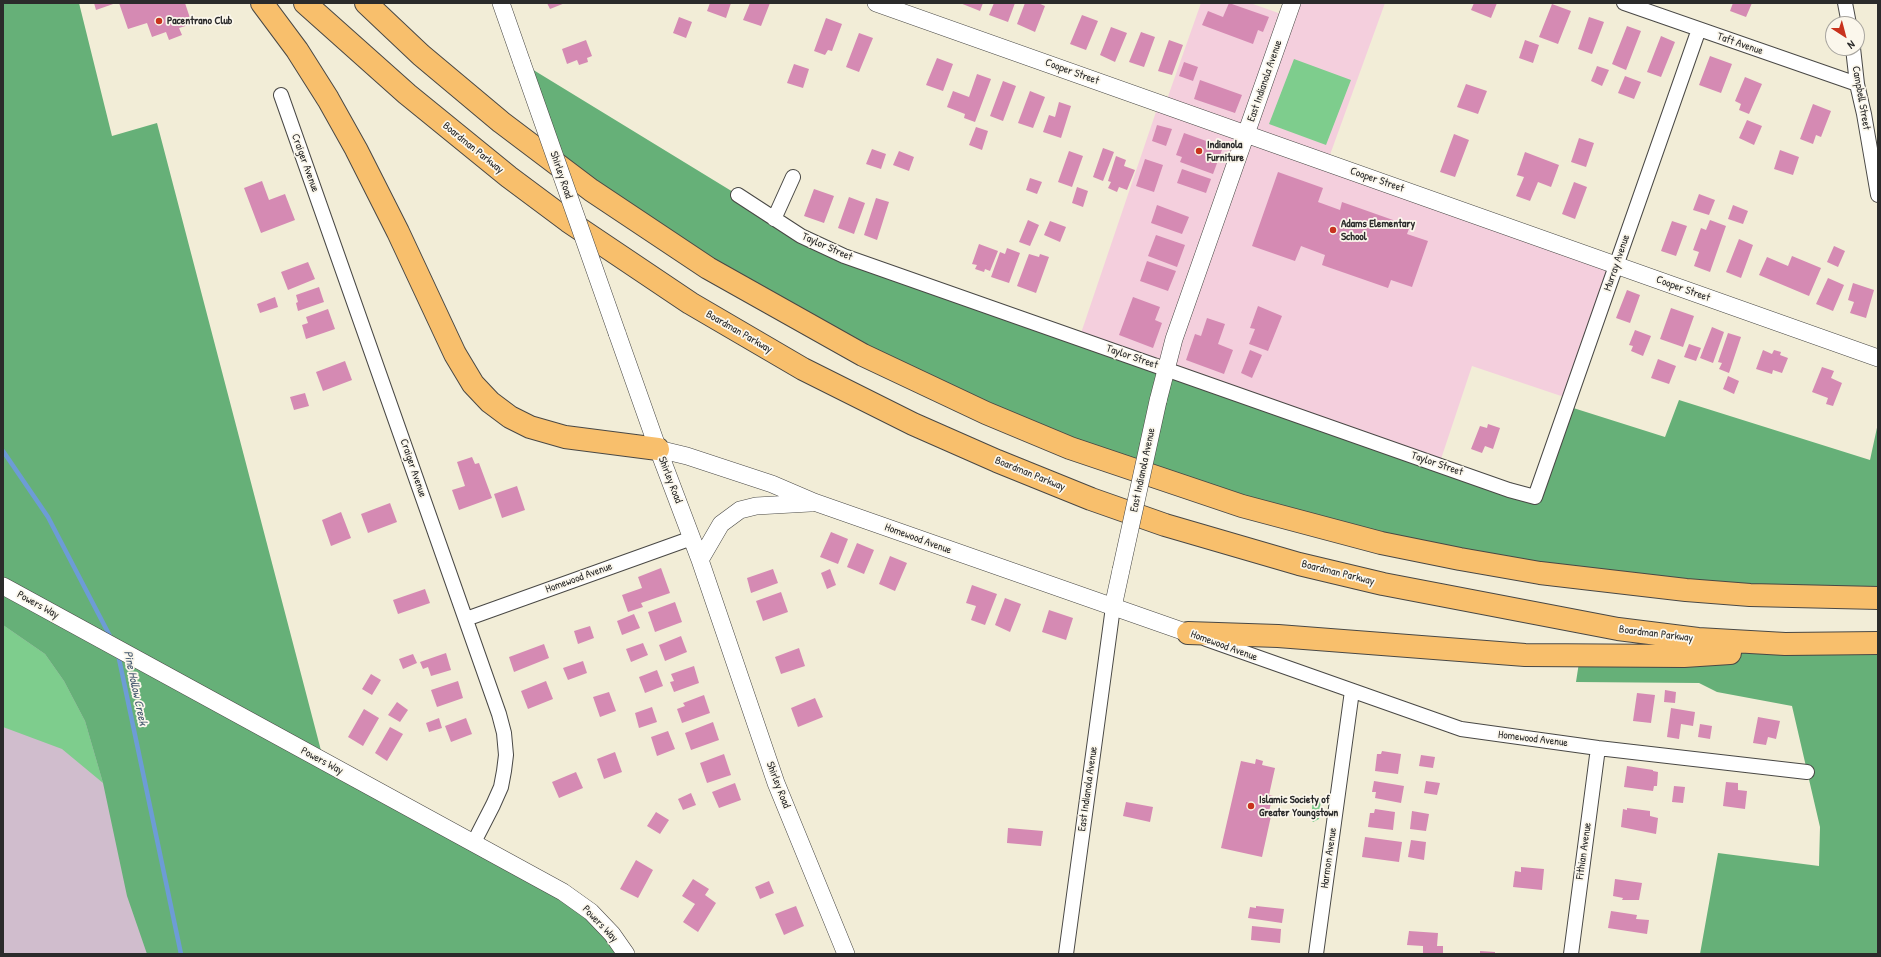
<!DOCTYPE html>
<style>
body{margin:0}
#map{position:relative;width:1881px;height:957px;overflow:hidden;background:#f2edd7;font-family:"Patrick Hand",sans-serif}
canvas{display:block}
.frame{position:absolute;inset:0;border:4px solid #2b2b2b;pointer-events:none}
.north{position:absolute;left:1825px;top:16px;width:40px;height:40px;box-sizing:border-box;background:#fbf7ec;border:1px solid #a8a59f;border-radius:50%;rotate:144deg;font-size:11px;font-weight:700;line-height:16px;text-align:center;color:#2b2b2b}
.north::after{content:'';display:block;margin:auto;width:14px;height:18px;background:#c8321e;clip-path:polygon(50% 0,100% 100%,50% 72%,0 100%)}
</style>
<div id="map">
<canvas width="1881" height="957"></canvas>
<div class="frame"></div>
<div class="north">N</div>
</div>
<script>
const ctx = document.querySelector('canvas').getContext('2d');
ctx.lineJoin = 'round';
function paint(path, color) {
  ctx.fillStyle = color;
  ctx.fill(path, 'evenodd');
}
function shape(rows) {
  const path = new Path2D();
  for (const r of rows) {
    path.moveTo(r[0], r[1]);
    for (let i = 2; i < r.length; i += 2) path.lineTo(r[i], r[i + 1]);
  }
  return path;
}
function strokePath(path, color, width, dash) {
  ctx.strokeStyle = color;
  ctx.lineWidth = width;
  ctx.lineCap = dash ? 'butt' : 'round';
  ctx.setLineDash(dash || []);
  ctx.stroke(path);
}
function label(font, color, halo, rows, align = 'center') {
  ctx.font = font + ' "Patrick Hand",sans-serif';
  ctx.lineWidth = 3.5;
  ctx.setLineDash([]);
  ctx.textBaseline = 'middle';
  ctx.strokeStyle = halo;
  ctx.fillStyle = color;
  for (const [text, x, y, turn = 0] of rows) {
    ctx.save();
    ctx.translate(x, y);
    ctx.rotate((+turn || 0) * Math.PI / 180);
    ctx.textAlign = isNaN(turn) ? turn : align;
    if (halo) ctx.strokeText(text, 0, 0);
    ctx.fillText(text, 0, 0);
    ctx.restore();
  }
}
paint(shape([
 [1201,3,1250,3,1287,16,1292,3,1385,3,1327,163,1616,265,1570,399,1472,366,1439,465,1079,339,1159,103,1165,105]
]), '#f4cfdd');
paint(shape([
 [3,586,117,648,181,954,3,954]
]), '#d0bdcd');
paint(shape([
 [1294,59,1351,80,1326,145,1269,124],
 [3,625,45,654,64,681,85,721,103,783,62,749,3,727],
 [1313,798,1321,799,1319,819,1313,822,1311,819]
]), '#7ecd8d');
paint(shape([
 [3,3,79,3,112,136,157,123,324,762,563,892,624,952,611,954,147,954,127,896,103,783,85,721,64,681,45,654,3,625],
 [522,63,738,195,801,236,1535,497,1567,406,1665,437,1679,400,1870,460,1878,423,1878,598,1615,583,1242,506,863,355,560,166],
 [1878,643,1878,954,1700,954,1718,853,1819,866,1820,827,1792,706,1717,692,1699,683,1576,682,1580,656]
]), '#66b078');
strokePath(shape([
 [3,451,48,517,112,640],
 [118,654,181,954]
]), '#6d9cd6', 4.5);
paint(shape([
 [94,3,116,3,96,10],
 [119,3,185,3,192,24,179,28,182,35,169,40,166,32,152,37,147,23,128,29],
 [547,3,565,3,550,9],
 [710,3,731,3,726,18,707,11],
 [750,3,770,3,761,26,743,20],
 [960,3,983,3,980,11],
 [994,3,1015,3,1008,22,989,15],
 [1025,3,1038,3,1045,6,1035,32,1017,24],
 [1229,3,1269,17,1263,32,1258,30,1253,44,1202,25,1208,11,1223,17],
 [1474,3,1497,3,1491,18,1471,10],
 [1733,3,1752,3,1746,17,1730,11],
 [1552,4,1571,11,1558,44,1539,37],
 [1082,15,1098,21,1086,50,1070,44],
 [679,17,692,22,686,38,673,33],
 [1589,17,1604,22,1592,54,1578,49],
 [826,18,842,24,832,51,828,50,825,55,814,51],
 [1627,26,1641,31,1626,70,1612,64],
 [1111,27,1127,33,1115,62,1100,55],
 [1141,32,1155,37,1144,67,1129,62],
 [859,33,873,38,859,72,846,67],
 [1661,36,1675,42,1661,77,1647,72],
 [586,40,592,56,587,58,588,62,579,65,577,60,567,64,562,49],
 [1169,40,1183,45,1172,75,1158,71],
 [1525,40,1539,45,1533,63,1519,58],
 [1710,56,1732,64,1721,93,1699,85],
 [937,58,953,64,943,91,926,85],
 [1184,62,1198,67,1193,81,1179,76],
 [794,64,809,69,803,88,787,83],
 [1597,66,1609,70,1602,86,1591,81],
 [977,74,991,79,975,122,964,118,965,114,947,107,953,91,969,97],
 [1625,76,1641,82,1634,99,1618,93],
 [1745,77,1762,84,1749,114,1739,110,1741,104,1735,101],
 [1200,80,1242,95,1235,113,1194,99],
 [1003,81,1016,86,1003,121,990,116],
 [1466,84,1487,91,1478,114,1457,107],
 [1030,91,1045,97,1033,128,1018,123],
 [1059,102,1071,106,1061,138,1043,132,1049,115,1055,117],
 [1813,104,1831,111,1821,137,1816,135,1813,144,1800,139],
 [1747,120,1762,126,1754,145,1739,138],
 [1157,125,1172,129,1166,146,1152,141],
 [976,127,988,131,982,150,969,145],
 [1184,133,1223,147,1213,174,1180,162,1182,157,1176,155],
 [1454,134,1469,140,1455,177,1440,172],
 [1579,138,1594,143,1586,167,1571,162],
 [1103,148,1114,152,1103,181,1093,177],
 [872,149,886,154,881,169,866,164],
 [1780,150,1799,157,1793,175,1774,169],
 [899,151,914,157,909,171,893,165],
 [1069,151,1083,156,1072,187,1058,182],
 [1525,152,1559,165,1551,187,1538,182,1530,201,1516,196,1524,177,1517,175],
 [1116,156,1126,160,1124,166,1135,170,1127,190,1119,187,1117,192,1108,188,1111,182,1108,181],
 [1145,159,1163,165,1154,192,1136,186],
 [1182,169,1211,179,1206,193,1177,183],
 [1278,172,1323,188,1318,202,1340,210,1342,202,1410,226,1407,234,1428,241,1412,287,1391,280,1388,288,1322,265,1325,255,1301,246,1295,261,1252,246],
 [1030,178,1042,182,1037,194,1026,190],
 [262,181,269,200,285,194,295,220,261,233,244,188],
 [1574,182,1587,187,1575,219,1562,214],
 [1077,187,1088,191,1083,207,1072,203],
 [814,189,834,196,824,223,804,216],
 [1699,194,1715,200,1709,215,1693,210],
 [849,197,865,203,854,234,838,228],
 [876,198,889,202,877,240,864,235],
 [1157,205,1189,217,1182,234,1151,223],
 [1733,205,1748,211,1743,224,1728,219],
 [1028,220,1039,225,1030,246,1019,242],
 [1710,220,1726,226,1710,272,1694,266,1699,252,1693,250,1701,228,1706,230],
 [1050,221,1066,227,1060,242,1044,235],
 [1672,221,1687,226,1676,256,1661,251],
 [1156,235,1185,245,1177,267,1148,256],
 [1739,239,1753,245,1741,278,1726,272],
 [979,244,998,251,990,271,985,269,984,272,975,269,977,265,972,264],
 [1834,246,1845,251,1838,267,1827,262],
 [1007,248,1020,253,1009,283,991,277,1000,252,1005,254],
 [1029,254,1039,257,1040,254,1049,257,1036,293,1017,286],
 [1792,256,1821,268,1809,296,1759,275,1767,257,1788,266],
 [1147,261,1176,271,1168,291,1140,281],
 [308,262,315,279,288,290,281,272],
 [1828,278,1844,285,1833,311,1816,304],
 [1853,283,1874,290,1866,318,1850,313,1854,302,1848,300],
 [319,287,324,302,298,311,296,303,298,302,296,295],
 [1627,290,1640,295,1630,323,1616,318],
 [275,297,278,307,260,313,257,304],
 [1133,297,1160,307,1155,320,1162,323,1153,348,1119,335],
 [1258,306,1282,316,1268,351,1249,344,1255,329,1250,328],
 [1671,308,1694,316,1683,347,1660,339],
 [328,309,335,329,306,339,302,325,308,323,306,317],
 [1207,318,1225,324,1218,344,1233,350,1224,374,1186,360,1195,334,1201,336],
 [1712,327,1724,332,1713,363,1700,358],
 [1635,330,1651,336,1643,356,1631,351,1633,346,1629,345],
 [1728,333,1741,337,1729,373,1719,369,1722,363,1718,362],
 [1689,344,1701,348,1696,361,1684,357],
 [1250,350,1262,355,1252,378,1241,373],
 [1763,350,1772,354,1774,350,1781,352,1780,355,1788,358,1782,373,1773,370,1772,374,1756,369],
 [1658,359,1676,366,1669,384,1651,378],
 [345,361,352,380,323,391,316,372],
 [1822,367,1834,371,1831,378,1842,383,1833,406,1826,404,1828,398,1812,392],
 [1728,376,1739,381,1734,394,1723,389],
 [305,393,309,406,294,410,290,397],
 [1488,424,1500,428,1493,449,1485,446,1482,453,1471,449,1480,426,1487,428],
 [472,457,475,464,479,463,492,498,459,510,452,490,465,486,457,462],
 [517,486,525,510,502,518,494,494],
 [390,503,397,522,368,533,361,514],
 [341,512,351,538,331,546,322,520],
 [831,532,848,539,838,564,820,557],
 [857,543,874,550,864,574,847,567],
 [890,556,907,563,895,591,879,584],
 [661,568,670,593,641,603,643,607,628,612,622,595,642,588,638,577],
 [773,569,778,583,751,593,747,578],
 [830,569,836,585,827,589,821,573],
 [972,585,997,594,985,625,971,620,976,606,966,603],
 [425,589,430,603,398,614,393,600],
 [781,592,788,612,763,621,756,601],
 [1005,598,1021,604,1010,632,995,625],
 [675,602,682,622,655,632,648,612],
 [1049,610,1073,618,1066,640,1042,632],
 [634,614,640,628,622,635,617,621],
 [590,626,594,638,578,644,574,631],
 [681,636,687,652,665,661,659,645],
 [643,643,648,655,631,662,626,649],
 [544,644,549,658,514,672,509,657],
 [799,648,805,666,781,674,775,657],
 [446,653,451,670,431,676,428,667,423,669,420,662],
 [413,654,417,663,403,669,399,659],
 [583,661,587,673,568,680,563,668],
 [694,666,699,683,674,692,670,682,674,681,671,674],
 [657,670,663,686,645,693,639,677],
 [371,674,381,680,372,695,362,689],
 [458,681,463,698,437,707,431,690],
 [546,681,553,699,528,709,521,691],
 [1665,690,1676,692,1675,703,1664,702],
 [609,692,616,711,600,717,593,697],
 [1637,693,1655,695,1651,723,1633,721],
 [704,695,710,713,682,723,677,709,685,706,683,703],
 [815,698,823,717,798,727,791,708],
 [397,702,408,710,400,722,388,715],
 [652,707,657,722,639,728,635,713],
 [1671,708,1695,712,1693,726,1681,724,1679,739,1667,737],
 [364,709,379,718,363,746,348,737],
 [1758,717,1780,721,1776,739,1768,737,1766,745,1753,743],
 [439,718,442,728,429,732,426,723],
 [466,718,472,734,451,742,445,726],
 [713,722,719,740,691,750,685,733],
 [1700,724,1712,726,1710,739,1698,737],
 [390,727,403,734,387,761,375,753],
 [668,731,675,749,657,756,651,737],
 [1382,751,1401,754,1398,774,1375,771,1377,754,1381,754],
 [615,752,622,772,604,779,597,759],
 [724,754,731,775,707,783,700,763],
 [1421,755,1435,757,1433,768,1419,766],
 [1256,759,1263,761,1262,765,1275,768,1269,795,1273,796,1268,815,1271,816,1262,857,1221,848,1241,761,1255,764],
 [1627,766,1653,770,1653,771,1658,772,1657,786,1654,786,1653,791,1624,787],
 [576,772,583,788,559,798,552,782],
 [1374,781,1404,786,1401,803,1375,798,1376,792,1372,792],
 [1426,781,1440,783,1437,795,1424,793],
 [1726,782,1738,783,1738,790,1747,791,1745,809,1723,806],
 [735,783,741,800,719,808,712,792],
 [1674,786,1685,787,1683,803,1672,802],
 [691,793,696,805,683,810,678,799],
 [1126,802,1153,807,1150,822,1123,816],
 [1627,808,1650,811,1650,816,1658,818,1656,834,1621,827,1623,809,1627,810],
 [1375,809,1395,812,1393,830,1368,827,1370,813,1374,813],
 [1412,811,1429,814,1426,831,1410,829],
 [656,812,669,820,660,834,647,826],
 [1008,828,1043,831,1041,846,1007,843],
 [1365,837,1402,842,1399,862,1362,857],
 [1411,840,1426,842,1424,860,1408,857],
 [636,860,653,870,638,898,620,889],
 [1521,867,1544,869,1542,890,1513,887,1515,871,1521,872],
 [693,879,709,889,705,895,716,903,698,932,683,922,695,904,682,896],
 [1615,879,1642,883,1639,900,1622,900,1623,898,1613,896],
 [769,881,774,893,760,899,755,887],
 [796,906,804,926,784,935,775,914],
 [1256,906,1284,909,1282,923,1248,918,1250,907,1256,908],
 [1611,911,1637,915,1636,919,1649,920,1647,934,1608,928],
 [1252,926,1281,929,1280,943,1251,940],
 [1409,931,1438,933,1437,946,1443,946,1443,954,1423,954,1423,946,1407,945],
 [1480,951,1495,952,1495,954,1480,954]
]), '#d58ab3');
const minor = shape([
 [1624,3,1857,84],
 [1845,3,1849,24],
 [1853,48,1857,84,1864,114,1878,195],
 [281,95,499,714,504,733,506,755,504,771,501,787,493,805,474,842],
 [738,195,801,236,844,256,1509,490,1535,497,1699,29],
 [774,219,793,177],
 [466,619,692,538],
 [1206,639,1461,729,1598,748,1807,772],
 [1066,954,1113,607],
 [1316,954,1352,691],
 [1571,954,1598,748]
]);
const tertiary = shape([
 [501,3,522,63],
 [876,3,1878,358],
 [617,333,658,449,700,560,776,783,846,954],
 [1158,401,1174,339,1292,3],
 [658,449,687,456,772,484,814,502,1188,633],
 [700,560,721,524,740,510,756,506,810,503],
 [3,586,563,892,591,912,612,934,626,954],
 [1113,607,1121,570]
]);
const motorway = shape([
 [262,3,297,50,328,99,356,149,398,232,455,354,473,384,490,402,510,417,530,427,565,437,658,449],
 [305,3,407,94,509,177,568,221,690,303,803,369,913,424,997,461,1091,499,1165,525,1299,564,1383,584,1618,629,1698,639,1785,644,1878,643],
 [366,3,421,55,501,122,591,190,708,268,863,355,986,413,1070,448,1242,506,1381,543,1460,559,1540,573,1686,590,1750,595,1878,598],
 [1188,633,1278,636,1525,655,1684,656,1730,653]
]);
strokePath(minor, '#494845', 16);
strokePath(tertiary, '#494845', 18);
strokePath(motorway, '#494845', 24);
strokePath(minor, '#fff', 14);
strokePath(tertiary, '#fff', 17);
strokePath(motorway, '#f8bf6c', 22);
const tertiaryBridge = shape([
 [522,63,617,333],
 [1121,570,1158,401]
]);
strokePath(tertiaryBridge, '#494845', 18, []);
strokePath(tertiaryBridge, '#fff', 17);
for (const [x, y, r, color] of [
 [159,21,4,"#c8321e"],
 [1199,151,4,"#c8321e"],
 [1333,230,4,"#c8321e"],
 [1251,806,4,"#c8321e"]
]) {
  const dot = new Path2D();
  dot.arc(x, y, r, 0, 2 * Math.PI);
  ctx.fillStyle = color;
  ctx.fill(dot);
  strokePath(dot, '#fbf7ec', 1.5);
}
label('bold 11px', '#2b2b2b', '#fbf7ec', [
 ["Pacentrano Club",167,21],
 ["Indianola",1207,145],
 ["Furniture",1207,158],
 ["Adams Elementary",1341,224],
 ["School",1341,237],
 ["Islamic Society of",1259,800],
 ["Greater Youngstown",1259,813]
], 'left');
label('11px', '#2b2b2b', '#fbf7ec', [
 ["Taft Avenue",1740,44,19],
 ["Cooper Street",1072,72,20],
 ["East Indianola Avenue",1265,81,-71],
 ["Campbell Street",1861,98,80],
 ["Boardman Parkway",473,148,39],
 ["Craiger Avenue",305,163,70],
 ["Shirley Road",561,175,71],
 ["Cooper Street",1377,180,19],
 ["Taylor Street",827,247,24],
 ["Murray Avenue",1617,263,-71],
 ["Cooper Street",1683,289,20],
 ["Boardman Parkway",739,332,30],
 ["Taylor Street",1132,357,19],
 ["Taylor Street",1437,464,19],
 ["Craiger Avenue",413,468,71],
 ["East Indianola Avenue",1143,470,-78],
 ["Boardman Parkway",1030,474,22],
 ["Shirley Road",670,480,69],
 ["Homewood Avenue",918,539,20],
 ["Boardman Parkway",1338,573,14],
 ["Homewood Avenue",579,578,-20],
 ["Powers Way",38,605,29],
 ["Boardman Parkway",1656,634,7],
 ["Homewood Avenue",1224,646,20],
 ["Homewood Avenue",1533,739,7],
 ["Powers Way",322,761,28],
 ["Shirley Road",778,785,69],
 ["East Indianola Avenue",1088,789,-82],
 ["Fithian Avenue",1584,851,-82],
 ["Harmon Avenue",1329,858,-82],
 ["Powers Way",600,924,46]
]);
label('italic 12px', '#45586f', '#fbf7ec', [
 ["Pine Hollow Creek",135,688,78]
]);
</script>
